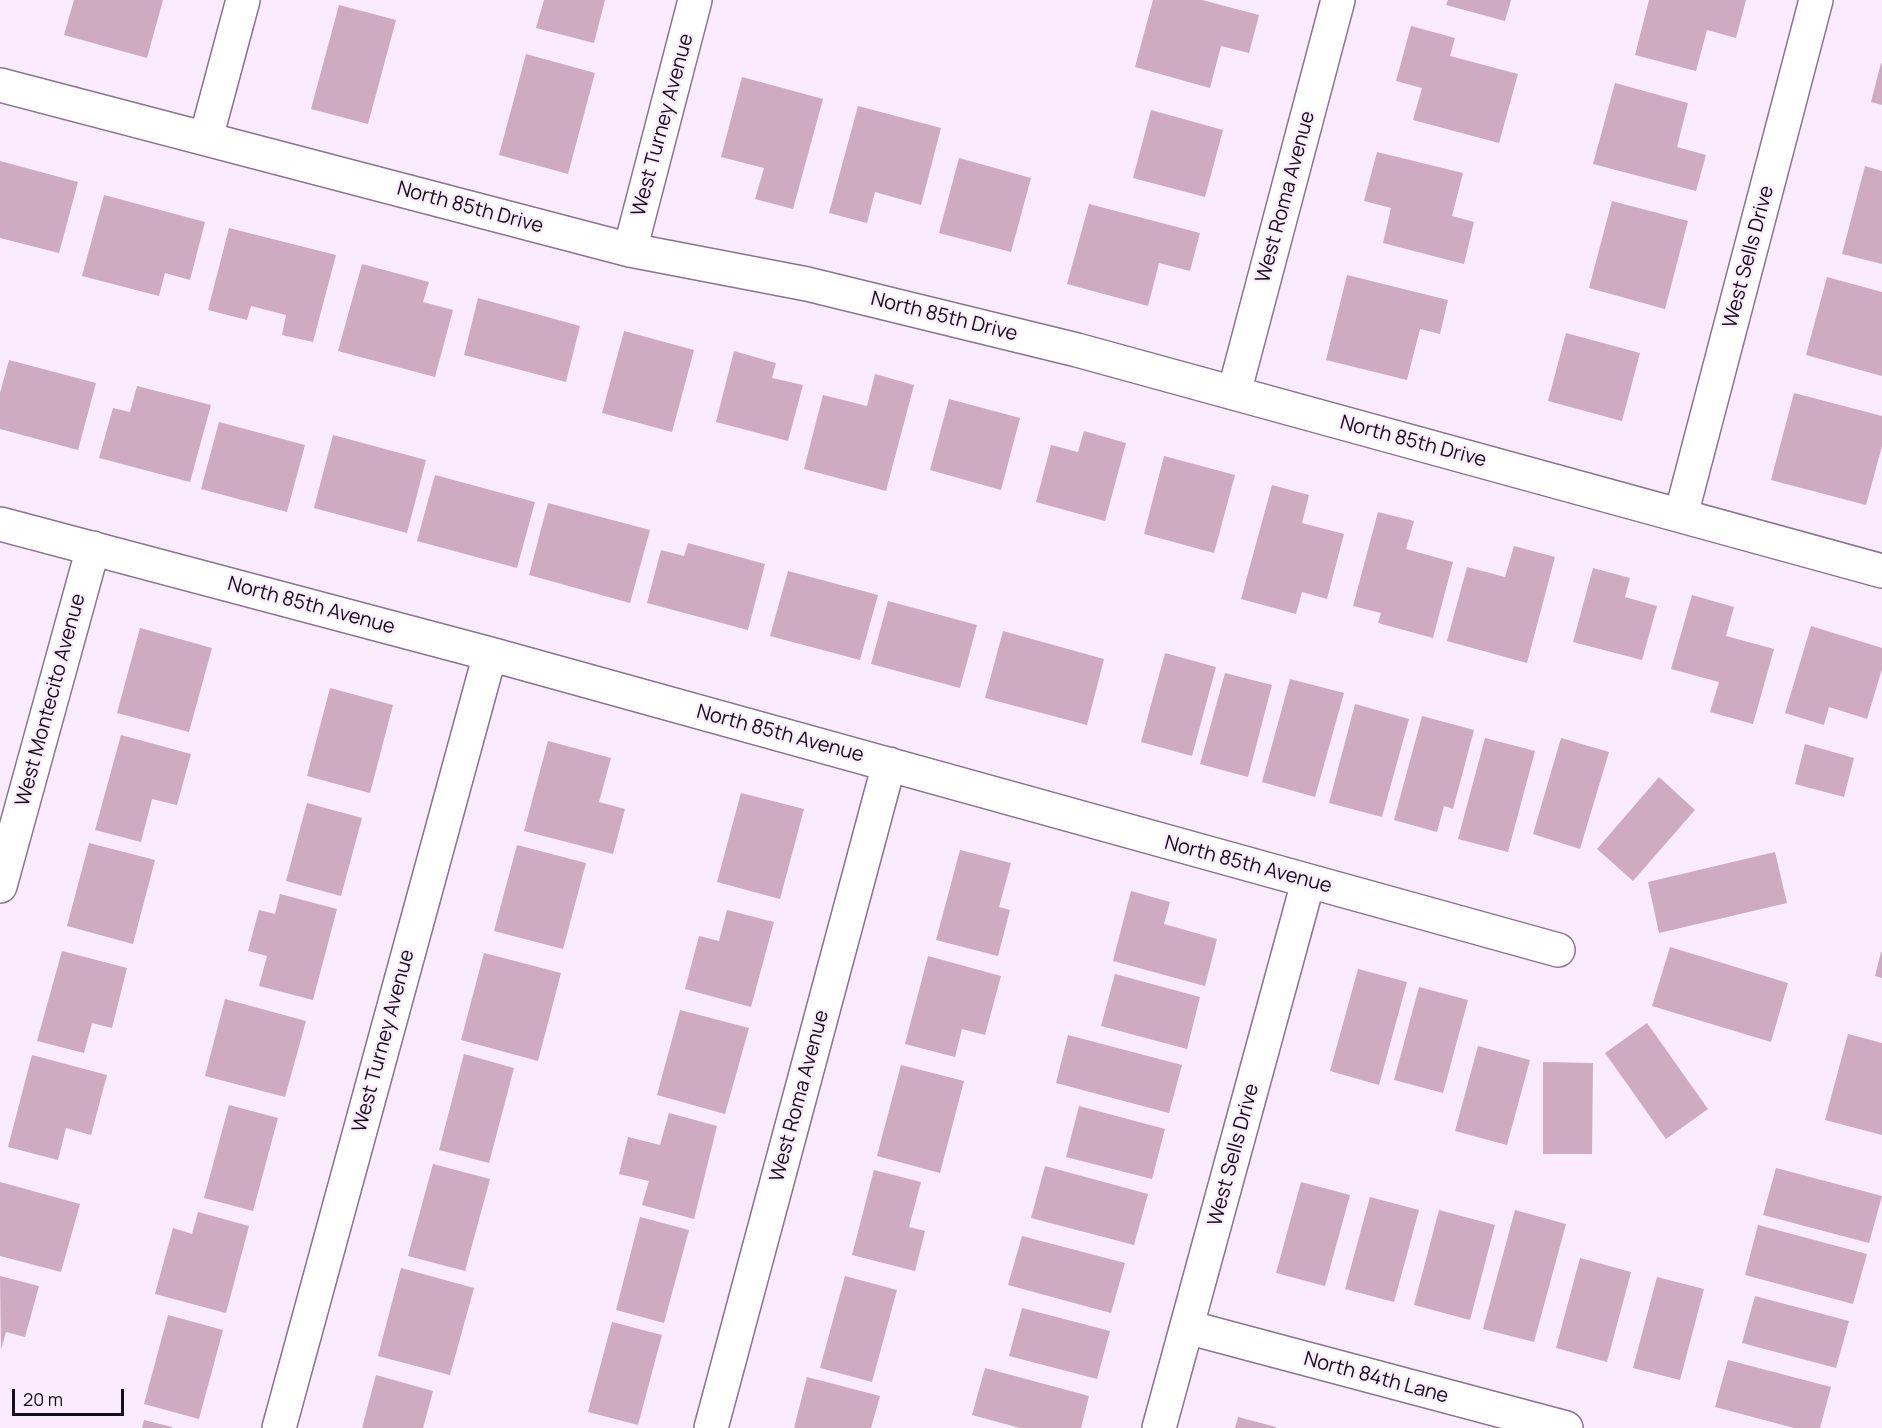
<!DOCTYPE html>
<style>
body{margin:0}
#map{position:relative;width:1882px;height:1428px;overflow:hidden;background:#fbebfe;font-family:Manrope,sans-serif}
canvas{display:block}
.scale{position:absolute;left:12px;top:1389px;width:112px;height:27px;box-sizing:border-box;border:3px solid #150d17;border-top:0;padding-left:8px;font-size:18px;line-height:21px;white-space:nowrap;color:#150d17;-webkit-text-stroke:4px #fbebfe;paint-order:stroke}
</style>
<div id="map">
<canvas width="1882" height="1428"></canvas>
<div class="scale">20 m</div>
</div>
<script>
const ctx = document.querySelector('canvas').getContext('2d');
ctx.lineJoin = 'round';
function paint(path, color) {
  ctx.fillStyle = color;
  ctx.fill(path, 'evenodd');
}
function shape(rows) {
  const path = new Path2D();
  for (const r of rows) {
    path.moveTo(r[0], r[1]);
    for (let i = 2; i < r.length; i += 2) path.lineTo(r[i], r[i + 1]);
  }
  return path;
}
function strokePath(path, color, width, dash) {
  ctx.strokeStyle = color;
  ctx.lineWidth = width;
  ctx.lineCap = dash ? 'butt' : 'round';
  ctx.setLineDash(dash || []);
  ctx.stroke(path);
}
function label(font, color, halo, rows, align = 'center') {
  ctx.font = font + ' Manrope,sans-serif';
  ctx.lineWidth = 4.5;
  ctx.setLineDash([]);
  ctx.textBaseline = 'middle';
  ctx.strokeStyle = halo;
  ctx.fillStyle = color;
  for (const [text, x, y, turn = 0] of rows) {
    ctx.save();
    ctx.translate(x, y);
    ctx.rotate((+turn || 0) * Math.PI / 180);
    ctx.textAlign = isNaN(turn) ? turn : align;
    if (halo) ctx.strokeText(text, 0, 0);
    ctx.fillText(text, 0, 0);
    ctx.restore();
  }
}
paint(shape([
 [74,0,163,0,147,58,64,35],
 [544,0,605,0,594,43,536,28],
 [1153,0,1202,0,1259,15,1249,53,1221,46,1210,88,1135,67],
 [1448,0,1511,0,1505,21,1446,5],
 [1649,0,1746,0,1736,38,1707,30,1696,71,1635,55],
 [339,5,396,20,368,124,311,109],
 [1411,26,1455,38,1450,56,1518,74,1499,143,1413,120,1422,88,1396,81],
 [526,54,595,73,568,174,499,155],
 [1881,63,1882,64,1882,105,1871,102],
 [742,77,823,99,793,209,755,199,764,168,721,157],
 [1615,83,1688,103,1677,147,1706,155,1696,191,1593,164],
 [858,106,941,128,921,205,875,192,867,223,829,213],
 [1151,110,1223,130,1205,197,1133,178],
 [1377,152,1463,173,1452,216,1474,222,1464,264,1383,243,1391,208,1364,201],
 [959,158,1031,178,1011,252,939,233],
 [0,161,78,182,59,253,0,238],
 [1865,166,1882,171,1882,264,1842,254],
 [104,195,205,222,190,280,165,273,159,296,82,276],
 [1612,201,1688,221,1665,309,1589,288],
 [1089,204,1200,233,1190,271,1159,263,1148,306,1067,284],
 [229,228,336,255,313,342,282,335,286,315,251,306,247,320,208,310],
 [362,264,429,282,423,302,453,310,435,377,338,351],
 [1347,275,1448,300,1440,334,1420,329,1407,380,1326,360],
 [1827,277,1882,292,1882,376,1806,355],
 [478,298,580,326,566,382,464,355],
 [624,331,694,350,672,432,602,413],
 [1566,333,1640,353,1622,421,1548,401],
 [734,351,776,363,772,378,803,385,788,441,716,422],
 [9,360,96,383,78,450,0,429,0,393],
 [875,374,914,385,886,491,804,469,823,395,867,406],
 [137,386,211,405,190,482,99,458,113,408,130,412],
 [1794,393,1882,416,1882,446,1866,505,1771,480],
 [949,399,1020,418,1001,490,930,470],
 [219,422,305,445,287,512,201,489],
 [1084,431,1126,443,1105,521,1036,502,1051,445,1078,452],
 [333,435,426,460,407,533,314,508],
 [1164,456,1235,475,1214,553,1144,534],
 [435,475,535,502,517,568,417,541],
 [1272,485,1309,495,1302,523,1344,534,1327,599,1302,592,1296,614,1241,599],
 [548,503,650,530,630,603,529,575],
 [1378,512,1414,521,1406,549,1453,562,1433,638,1378,623,1381,613,1353,606],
 [688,543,765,564,748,630,647,603,661,550,684,556],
 [1514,546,1555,557,1527,663,1447,641,1467,567,1505,577],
 [1593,568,1630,578,1625,597,1657,606,1642,660,1573,642],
 [788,571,878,595,860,660,770,636],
 [1692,595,1734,607,1726,636,1774,649,1753,724,1710,712,1719,682,1671,669],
 [888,601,977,625,960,688,871,664],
 [1811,626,1882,648,1882,669,1867,719,1829,707,1824,725,1785,713],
 [140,628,212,648,189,732,117,713],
 [1003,631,1104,659,1087,725,985,698],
 [1165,653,1216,667,1192,756,1141,742],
 [1225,673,1272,685,1248,777,1200,764],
 [1290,679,1344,693,1315,797,1262,782],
 [330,688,393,705,370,793,307,776],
 [1355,704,1409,719,1382,817,1329,803],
 [1422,716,1474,730,1453,809,1444,806,1437,832,1394,820],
 [121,735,191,754,177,805,152,799,141,842,95,830],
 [1485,738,1535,751,1508,852,1458,839],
 [1561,738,1609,752,1580,849,1533,834],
 [548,741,611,758,599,802,625,809,613,854,524,831],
 [1805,744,1854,758,1844,797,1795,784],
 [1659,777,1695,810,1633,881,1597,849],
 [741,793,804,809,780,899,717,882],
 [307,803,362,818,341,896,286,881],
 [89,843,155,860,133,944,67,926],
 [517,845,586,863,563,949,494,931],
 [960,850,1011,863,999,907,1010,910,998,956,936,940],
 [1775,852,1787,903,1659,933,1648,882],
 [1131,891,1170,902,1164,924,1217,939,1205,986,1113,961],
 [280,894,337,909,313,1000,259,986,267,956,248,951,259,910,275,914],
 [727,910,774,922,751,1007,685,989,699,936,719,941],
 [1670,947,1788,983,1771,1042,1652,1006],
 [62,951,127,968,112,1028,92,1023,84,1053,37,1041],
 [1881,952,1882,952,1882,978,1875,976],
 [484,953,561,973,538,1061,461,1040],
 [928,956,1001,976,985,1035,962,1029,955,1057,905,1044],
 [1358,969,1407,982,1379,1085,1330,1071],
 [1115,974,1200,997,1187,1049,1101,1026],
 [1419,987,1468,1000,1443,1093,1394,1080],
 [225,999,306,1021,285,1097,205,1076],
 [680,1010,749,1028,725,1114,657,1095],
 [1647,1023,1708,1109,1666,1139,1605,1053],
 [1848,1034,1882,1043,1882,1135,1825,1120],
 [1068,1035,1182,1065,1169,1113,1056,1083],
 [1478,1046,1530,1060,1507,1145,1455,1131],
 [464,1054,514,1068,489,1163,439,1150],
 [32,1055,107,1075,91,1135,66,1128,58,1160,8,1147],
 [1543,1062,1593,1063,1592,1154,1543,1154],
 [901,1065,964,1081,940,1173,877,1156],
 [229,1105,278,1118,253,1211,204,1198],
 [1079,1106,1165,1129,1152,1179,1066,1157],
 [669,1113,717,1126,694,1219,642,1205,649,1181,619,1174,628,1137,660,1145],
 [433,1164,490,1179,465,1271,408,1256],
 [1045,1166,1148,1194,1134,1245,1031,1218],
 [1776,1168,1882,1196,1869,1243,1763,1215],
 [874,1170,921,1182,909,1227,925,1231,915,1271,852,1255],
 [0,1182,80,1204,61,1272,0,1256],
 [1301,1182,1350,1195,1325,1286,1276,1273],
 [1370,1197,1419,1210,1394,1302,1345,1289],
 [1439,1210,1495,1225,1470,1320,1414,1305],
 [1515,1210,1566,1224,1534,1342,1483,1329],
 [198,1212,249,1226,226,1313,155,1294,173,1228,192,1234],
 [640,1217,689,1230,664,1323,616,1310],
 [1758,1225,1867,1254,1853,1304,1745,1275],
 [1022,1236,1125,1263,1111,1313,1008,1285],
 [1580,1258,1631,1272,1607,1362,1556,1348],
 [401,1268,474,1288,450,1375,378,1356],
 [0,1276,39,1286,25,1337,6,1332,1,1350],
 [845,1276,897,1290,872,1382,820,1368],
 [1657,1277,1704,1289,1680,1380,1633,1368],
 [1755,1296,1849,1321,1836,1368,1742,1343],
 [1022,1308,1110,1331,1097,1379,1009,1356],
 [168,1315,223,1330,199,1419,144,1404],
 [612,1322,662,1335,638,1425,588,1412],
 [1728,1360,1831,1387,1820,1428,1794,1428,1715,1407],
 [985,1368,1089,1396,1081,1428,1020,1428,972,1415],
 [376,1375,433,1391,423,1428,362,1428],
 [807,1377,880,1396,871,1428,794,1428],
 [1238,1417,1276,1427,1276,1428,1235,1428],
 [144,1420,172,1427,172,1428,142,1428]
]), '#ceabc0');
const street = shape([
 [0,85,630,250,807,284,1077,350,1882,571],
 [206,138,243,0],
 [630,250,695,0],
 [1234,393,1338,0],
 [1681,515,1816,0],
 [0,524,490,654,1558,950],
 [0,886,93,548],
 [1187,1327,1566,1428],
 [279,1428,490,654],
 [711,1428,889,764],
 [1159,1428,1308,882]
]);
strokePath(street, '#89738e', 36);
strokePath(street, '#fff', 33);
label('20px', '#150d17', '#fbebfe', [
 ["West Turney Avenue",663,125,-75],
 ["West Roma Avenue",1286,197,-75],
 ["North 85th Drive",470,208,15],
 ["West Sells Drive",1749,257,-75],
 ["North 85th Drive",944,317,14],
 ["North 85th Drive",1413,442,15],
 ["North 85th Avenue",311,606,15],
 ["West Montecito Avenue",51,700,-75],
 ["North 85th Avenue",780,734,15],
 ["North 85th Avenue",1248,865,15],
 ["West Turney Avenue",384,1041,-75],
 ["West Roma Avenue",800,1096,-75],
 ["West Sells Drive",1234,1155,-75],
 ["North 84th Lane",1376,1378,15]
]);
</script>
